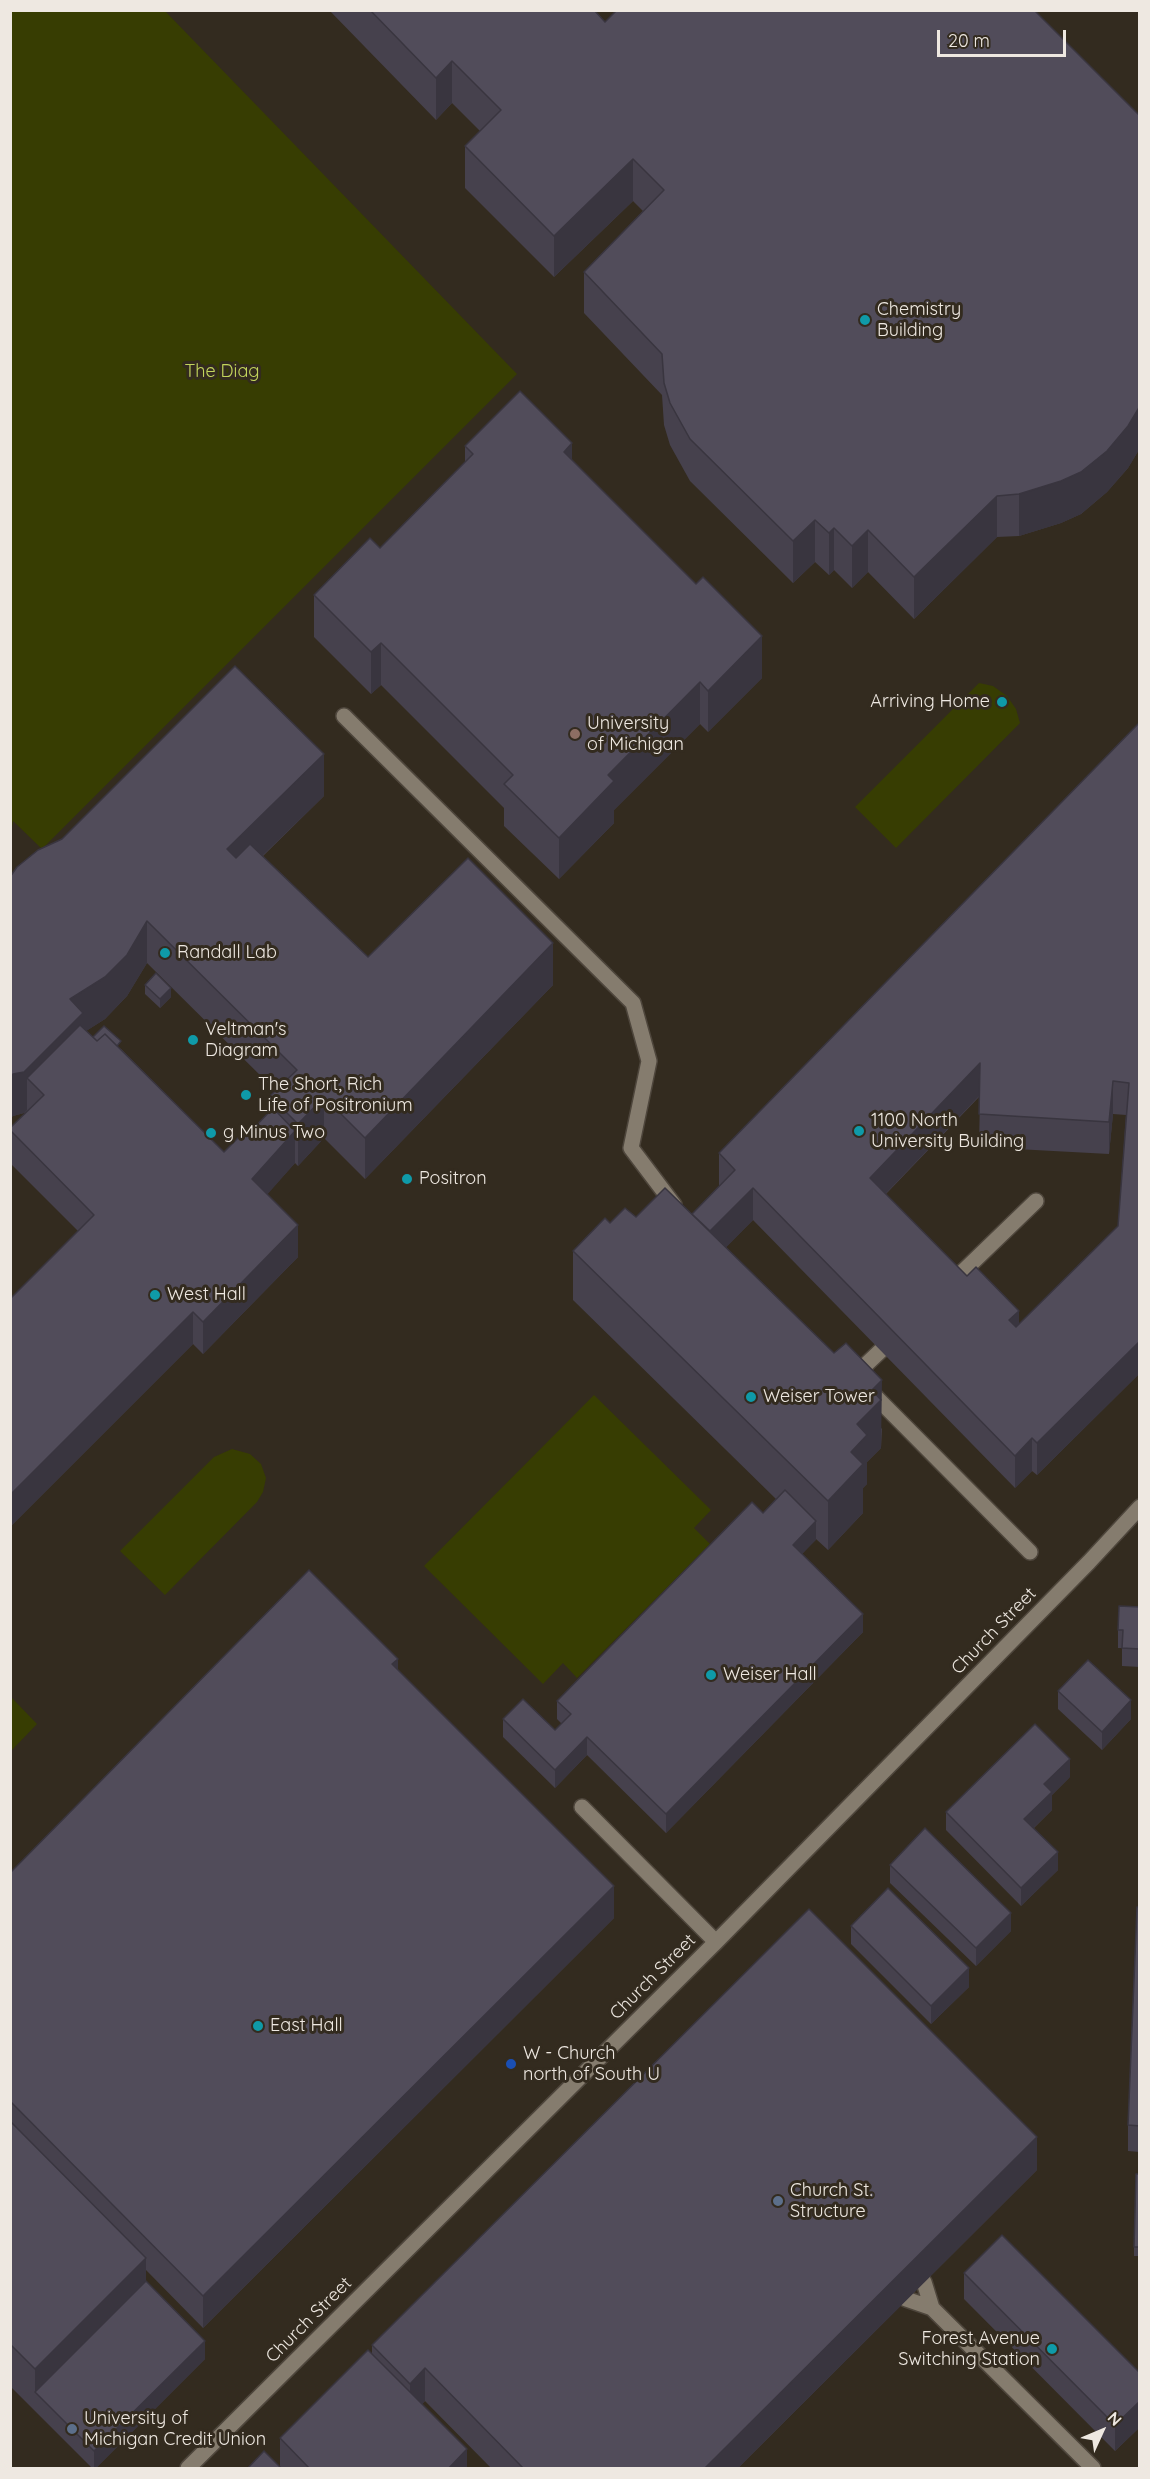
<!DOCTYPE html>
<style>
body{margin:0}
#map{position:relative;width:1150px;height:2479px;overflow:hidden;background:#332b1f;font-family:Quicksand,sans-serif}
canvas{display:block}
.frame{position:absolute;inset:0;border:12px solid #eee8e1;pointer-events:none}
.north{position:absolute;left:1072px;top:2401px;width:60px;height:60px;-webkit-text-stroke:4px #332b1f;paint-order:stroke;rotate:46deg;font-size:16px;font-weight:700;line-height:24px;text-align:center;color:#eee8e1}
.north::after{content:'';display:block;margin:auto;width:21px;height:27px;background:#eee8e1;clip-path:polygon(50% 0,100% 100%,50% 72%,0 100%)}
.scale{position:absolute;left:937px;top:30px;width:129px;height:27px;box-sizing:border-box;border:3px solid #eee8e1;border-top:0;padding-left:8px;font-size:18px;line-height:21px;white-space:nowrap;color:#eee8e1;-webkit-text-stroke:4px #332b1f;paint-order:stroke}
</style>
<div id="map">
<canvas width="1150" height="2479"></canvas>
<div class="frame"></div>
<div class="north">N</div>
<div class="scale">20 m</div>
</div>
<script>
const ctx = document.querySelector('canvas').getContext('2d');
ctx.lineJoin = 'round';
function paint(path, color) {
  ctx.fillStyle = color;
  ctx.fill(path, 'evenodd');
}
function shape(rows) {
  const path = new Path2D();
  for (const r of rows) {
    path.moveTo(r[0], r[1]);
    for (let i = 2; i < r.length; i += 2) path.lineTo(r[i], r[i + 1]);
  }
  return path;
}
function strokePath(path, color, width, dash) {
  ctx.strokeStyle = color;
  ctx.lineWidth = width;
  ctx.lineCap = dash ? 'butt' : 'round';
  ctx.setLineDash(dash || []);
  ctx.stroke(path);
}
function label(font, color, halo, rows, align = 'center') {
  ctx.font = font + ' Quicksand,sans-serif';
  ctx.lineWidth = 6;
  ctx.setLineDash([]);
  ctx.textBaseline = 'middle';
  ctx.strokeStyle = halo;
  ctx.fillStyle = color;
  for (const [text, x, y, turn = 0] of rows) {
    ctx.save();
    ctx.translate(x, y);
    ctx.rotate((+turn || 0) * Math.PI / 180);
    ctx.textAlign = isNaN(turn) ? turn : align;
    if (halo) ctx.strokeText(text, 0, 0);
    ctx.fillText(text, 0, 0);
    ctx.restore();
  }
}
paint(shape([
 [11,11,165,11,517,374,42,849,13,821,11,833],
 [979,683,993,686,1007,696,1016,709,1020,723,896,848,855,807],
 [594,1395,711,1510,694,1528,710,1544,577,1678,563,1663,543,1684,424,1566],
 [232,1449,250,1454,261,1464,266,1478,263,1492,257,1502,165,1595,120,1551,214,1457],
 [11,1697,37,1724,11,1751]
]), '#373d02');
const minor = shape([
 [344,716,633,1003,649,1061,631,1148,674,1205],
 [948,1286,1036,1201],
 [855,1375,894,1338],
 [868,1389,1030,1552],
 [582,1807,716,1942],
 [924,2282,932,2308],
 [906,2299,932,2308,1093,2468],
 [188,2468,716,1942,1089,1562,1140,1507]
]);
strokePath(minor, '#4e463c', 18);
strokePath(minor, '#857c6e', 15);
paint(shape([
 [329,10,594,10,605,22,1140,116,1140,448,1128,468,1107,492,1081,514,1061,523,1019,536,997,537,914,619,868,572,852,588,834,570,829,575,815,562,793,583,690,481,670,445,664,425,662,395,584,313,584,272,643,211,633,201,554,277,465,188,465,146,480,131,452,103,436,120],
 [465,446,572,460,762,678,708,732,700,724,614,810,614,823,559,879,504,826,504,808,381,685,371,694,314,637,314,595,380,548,465,462],
 [1140,722,1140,1373,1037,1475,1032,1471,1015,1488,753,1220,726,1247,882,1429,881,1448,867,1462,867,1484,863,1488,863,1513,828,1550,816,1539,802,1554,863,1632,666,1833,587,1755,555,1788,503,1737,503,1719,555,1730,562,1724,557,1719,557,1701,763,1513,776,1499,573,1300,573,1251,610,1223,636,1217,692,1214,719,1186,719,1153],
 [980,1096,979,1147,1109,1154,1113,1114,1126,1115,1118,1226,1019,1325,967,1276,886,1194],
 [324,796,263,856,368,957,553,985,365,1179,324,1138,298,1166,295,1163,267,1194,298,1257,203,1354,193,1344,10,1527,10,1299,78,1231,10,1163,10,1128,28,1111,24,1113,13,1116,10,1118,10,877],
 [147,963,276,1091,270,1096,270,1111,250,1132,224,1152,121,1049,93,1037,86,1031,105,1019,127,996],
 [145,985,171,997,160,1008,145,994],
 [1140,1607,1140,1667,1122,1666,1122,1648,1118,1648,1118,1630],
 [398,1670,614,1918,203,2328,146,2270,146,2281,205,2359,95,2469,93,2469,10,2386,10,1873],
 [1058,1691,1131,1719,1102,1750,1058,1709],
 [1070,1777,1052,1795,1052,1810,1034,1828,1058,1870,1021,1906,946,1830,946,1812],
 [890,1865,1011,1931,976,1966,890,1883],
 [1140,1907,1140,2152,1128,2151,1128,2125],
 [851,1926,969,1987,931,2024,851,1944],
 [1037,2170,737,2469,492,2469,425,2401,422,2404,467,2469,247,2469,280,2466,280,2438,372,2354,372,2345],
 [1140,2174,1140,2256,1134,2256,1134,2247],
 [964,2273,1140,2373,1140,2427,1115,2451,964,2299]
]), '#46414d');
paint(shape([
 [452,61,452,103,436,120,436,78],
 [633,159,633,201,554,277,554,236],
 [1140,406,1140,448,1128,468,1107,492,1081,514,1061,523,1019,536,1019,494],
 [572,443,572,485,564,452],
 [997,496,997,537,914,619,914,577],
 [815,520,815,562,793,583,793,541],
 [834,528,834,570,829,575,829,533],
 [868,530,868,572,852,588,852,546],
 [762,636,762,678,708,732,708,691],
 [381,643,381,685,371,694,371,652],
 [700,682,700,724,614,810,614,823,559,879,559,838,608,775],
 [324,754,324,796,227,890,227,849],
 [147,921,147,963,127,996,105,1019,83,1033,27,1078,27,1110,24,1113,13,1116,10,1118,10,1076,70,999],
 [553,943,553,985,365,1179,365,1138],
 [171,988,171,997,160,1008,160,999],
 [980,1063,980,1095,870,1210,870,1178],
 [1113,1081,1113,1114,1109,1154,1109,1122],
 [324,1097,324,1138,298,1166,298,1124],
 [295,1131,295,1163,252,1212,252,1179],
 [753,1188,753,1220,703,1271,703,1238],
 [298,1225,298,1257,203,1354,203,1322],
 [1019,1311,1019,1344,1009,1320],
 [193,1312,193,1344,10,1527,10,1495],
 [1140,1341,1140,1373,1037,1475,1037,1443],
 [882,1380,881,1448,867,1462,867,1484,863,1488,863,1513,828,1550,828,1501,851,1452,857,1424,872,1390],
 [1032,1438,1032,1471,1015,1488,1015,1456],
 [816,1521,816,1540,793,1563,793,1545],
 [863,1614,863,1632,666,1833,666,1814],
 [398,1659,398,1691,392,1664],
 [1131,1700,1131,1719,1102,1750,1102,1732],
 [587,1737,587,1755,555,1788,555,1770],
 [1070,1759,1070,1777,1052,1795,1052,1810,1024,1837,1024,1819,1044,1784],
 [1058,1852,1058,1870,1021,1906,1021,1888],
 [614,1886,614,1918,203,2328,203,2296],
 [1011,1913,1011,1931,976,1966,976,1948],
 [969,1968,969,1987,931,2024,931,2006],
 [1037,2137,1037,2170,737,2469,704,2469],
 [146,2258,146,2300,35,2392,35,2369],
 [205,2341,205,2359,95,2469,94,2469,94,2451],
 [425,2368,425,2401,410,2416,410,2384],
 [1140,2401,1140,2427,1115,2451,1115,2425],
 [467,2449,467,2469,448,2469]
]), '#39353f');
const building = shape([
 [370,10,594,10,605,22,617,10,1034,10,1140,116,1140,406,1128,426,1107,451,1081,472,1061,481,1019,494,997,496,914,577,868,530,852,546,834,528,829,533,815,520,793,541,690,439,670,403,664,383,662,354,584,272,664,190,633,159,554,236,465,146,501,110,452,61,436,78,370,10],
 [520,391,572,443,564,452,696,584,703,577,762,636,708,691,700,682,608,775,614,781,559,838,504,784,513,775,381,643,371,652,314,595,370,538,380,548,473,454,465,446,520,391],
 [235,666,324,754,227,849,236,858,250,844,368,957,468,858,553,943,365,1138,324,1097,298,1124,270,1096,297,1070,147,921,127,955,105,977,70,999,83,1013,24,1072,13,1074,10,1076,10,877,17,867,38,850,62,839,235,666],
 [1140,722,1140,1341,1037,1443,1032,1438,1015,1456,753,1188,710,1231,692,1214,735,1170,719,1153,1140,722],
 [980,1063,979,1114,1109,1122,1113,1081,1129,1083,1118,1226,1016,1327,1009,1320,1019,1311,976,1267,967,1276,870,1178,980,1063],
 [156,973,171,988,160,999,145,985,156,973],
 [80,1025,97,1041,105,1034,224,1152,247,1129,250,1132,273,1108,295,1131,252,1179,298,1225,203,1322,193,1312,10,1495,10,1299,94,1215,10,1130,10,1128,44,1095,27,1078,80,1025],
 [104,1026,121,1041,117,1046,105,1034,97,1041,93,1037,104,1026],
 [665,1188,834,1353,846,1343,882,1380,872,1390,881,1400,857,1424,867,1435,851,1452,863,1464,828,1501,573,1251,605,1218,610,1223,625,1208,636,1217,665,1188],
 [785,1490,816,1521,793,1545,863,1614,666,1814,587,1737,555,1770,503,1719,523,1699,555,1730,571,1714,557,1701,752,1502,763,1513,785,1490],
 [309,1570,398,1659,392,1664,614,1886,203,2296,10,2101,10,1873,309,1570],
 [1119,1606,1140,1607,1140,1649,1122,1648,1123,1630,1118,1630,1119,1606],
 [1088,1660,1131,1700,1102,1732,1058,1691,1088,1660],
 [1035,1724,1070,1759,1044,1784,1052,1792,1024,1819,1058,1852,1021,1888,946,1812,1035,1724],
 [925,1828,1011,1913,976,1948,890,1865,925,1828],
 [888,1888,969,1968,931,2006,851,1926,888,1888],
 [1137,1907,1140,1907,1140,2126,1128,2125,1137,1907],
 [809,1909,1037,2137,704,2469,524,2469,425,2368,410,2384,372,2345,809,1909],
 [10,2121,146,2258,35,2369,10,2344,10,2121],
 [1136,2174,1140,2174,1140,2247,1134,2247,1136,2174],
 [1002,2235,1140,2373,1140,2401,1115,2425,964,2273,1002,2235],
 [146,2281,205,2341,94,2451,35,2392,146,2281],
 [368,2350,467,2449,448,2469,310,2469,280,2438,368,2350],
 [264,2451,282,2469,247,2469,264,2451]
]);
paint(building, '#514c5a');
strokePath(building, '#39353f', 1.5);
for (const [x, y, r, color] of [
 [865,320,6,"#0f9aa8"],
 [1002,702,6,"#0f9aa8"],
 [575,734,6,"#8d6e63"],
 [165,953,6,"#0f9aa8"],
 [193,1040,6,"#0f9aa8"],
 [246,1095,6,"#0f9aa8"],
 [859,1131,6,"#0f9aa8"],
 [211,1133,6,"#0f9aa8"],
 [407,1179,6,"#0f9aa8"],
 [155,1295,6,"#0f9aa8"],
 [751,1397,6,"#0f9aa8"],
 [711,1675,6,"#0f9aa8"],
 [258,2026,6,"#0f9aa8"],
 [511,2064,6,"#1a4fb4"],
 [778,2201,6,"#5c6f8a"],
 [1052,2349,6,"#0f9aa8"],
 [72,2429,6,"#5c6f8a"]
]) {
  const dot = new Path2D();
  dot.arc(x, y, r, 0, 2 * Math.PI);
  ctx.fillStyle = color;
  ctx.fill(dot);
  strokePath(dot, '#332b1f', 2);
}
label('18px', '#eee8e1', '#332b1f', [
 ["Chemistry",877,310],
 ["Building",877,331],
 ["Arriving Home",990,702,"right"],
 ["University",587,724],
 ["of Michigan",587,745],
 ["Randall Lab",177,953],
 ["Veltman's",205,1030],
 ["Diagram",205,1051],
 ["The Short, Rich",258,1085],
 ["Life of Positronium",258,1106],
 ["1100 North",871,1121],
 ["University Building",871,1142],
 ["g Minus Two",223,1133],
 ["Positron",419,1179],
 ["West Hall",167,1295],
 ["Weiser Tower",763,1397],
 ["Weiser Hall",723,1675],
 ["East Hall",270,2026],
 ["W - Church",523,2054],
 ["north of South U",523,2075],
 ["Church St.",790,2191],
 ["Structure",790,2212],
 ["Forest Avenue",1040,2339,"right"],
 ["Switching Station",1040,2360,"right"],
 ["University of",84,2419],
 ["Michigan Credit Union",84,2440]
], 'left');
label('18px', '#c3d55c', '#332b1f', [
 ["The Diag",222,372]
]);
label('18px', '#eee8e1', '#332b1f', [
 ["Church Street",994,1631,-46],
 ["Church Street",653,1977,-45],
 ["Church Street",309,2320,-45]
]);
</script>
